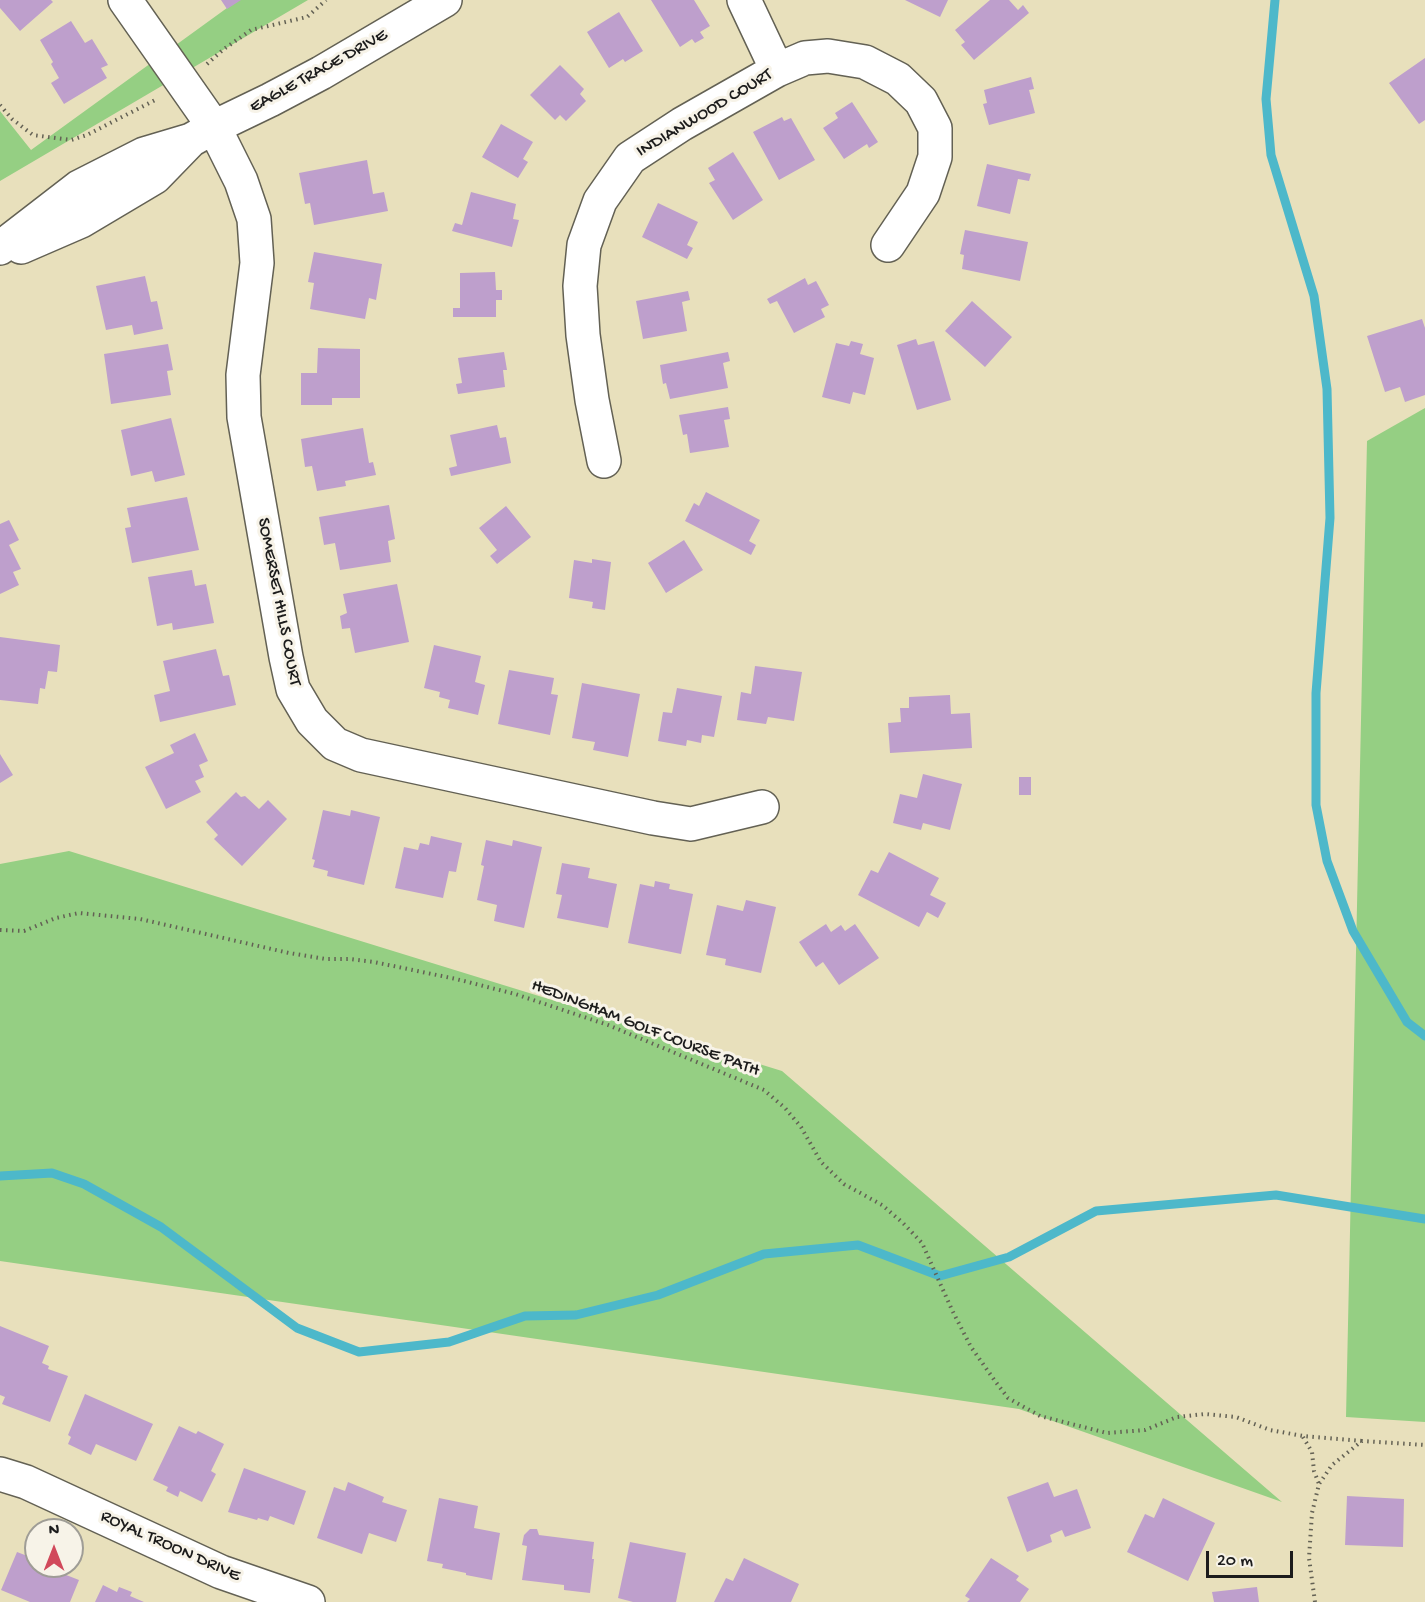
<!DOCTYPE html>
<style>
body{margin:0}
#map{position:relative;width:1425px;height:1602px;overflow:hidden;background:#e8e0bc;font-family:"Gochi Hand",sans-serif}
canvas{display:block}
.north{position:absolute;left:24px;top:1518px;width:60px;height:60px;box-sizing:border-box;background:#f7f3e8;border:2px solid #9f9d96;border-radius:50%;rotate:0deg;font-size:16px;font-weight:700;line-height:24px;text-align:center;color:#1c1c1c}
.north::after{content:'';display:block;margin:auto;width:21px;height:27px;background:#d1495b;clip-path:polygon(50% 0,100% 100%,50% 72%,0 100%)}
.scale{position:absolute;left:1206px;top:1551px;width:87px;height:27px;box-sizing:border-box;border:3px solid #1c1c1c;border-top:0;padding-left:8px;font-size:18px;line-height:21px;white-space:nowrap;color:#1c1c1c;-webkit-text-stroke:4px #f7f3e8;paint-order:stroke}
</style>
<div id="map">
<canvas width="1425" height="1602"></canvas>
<div class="north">N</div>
<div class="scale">20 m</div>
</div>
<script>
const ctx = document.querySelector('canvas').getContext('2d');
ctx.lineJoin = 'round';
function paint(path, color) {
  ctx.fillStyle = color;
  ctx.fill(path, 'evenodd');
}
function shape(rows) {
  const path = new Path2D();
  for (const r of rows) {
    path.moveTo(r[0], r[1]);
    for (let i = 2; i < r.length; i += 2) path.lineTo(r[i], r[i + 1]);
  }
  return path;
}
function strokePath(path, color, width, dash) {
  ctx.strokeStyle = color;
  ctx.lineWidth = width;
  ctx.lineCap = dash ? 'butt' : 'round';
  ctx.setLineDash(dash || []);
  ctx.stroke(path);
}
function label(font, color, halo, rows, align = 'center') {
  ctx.font = font + ' "Gochi Hand",sans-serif';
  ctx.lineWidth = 6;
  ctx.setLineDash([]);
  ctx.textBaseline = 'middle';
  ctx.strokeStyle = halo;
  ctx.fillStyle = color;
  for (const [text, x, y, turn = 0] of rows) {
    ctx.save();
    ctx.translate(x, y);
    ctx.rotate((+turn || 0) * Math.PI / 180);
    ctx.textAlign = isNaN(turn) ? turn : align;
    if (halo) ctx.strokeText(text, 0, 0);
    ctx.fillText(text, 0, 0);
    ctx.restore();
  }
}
paint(shape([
 [238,0,308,0,0,181,0,111,31,150],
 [1425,408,1425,1422,1346,1417,1367,441],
 [69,851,782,1071,1282,1502,1019,1409,0,1261,0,864]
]), '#95cf83');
strokePath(shape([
 [1275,0,1266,99,1271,155,1314,296,1327,389,1330,518,1316,693,1316,805,1327,861,1353,931,1407,1022,1425,1036],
 [0,1176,52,1173,84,1184,161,1227,297,1328,359,1352,449,1342,525,1316,576,1315,658,1295,764,1254,858,1245,940,1276,1009,1257,1096,1211,1276,1195,1425,1219]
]), '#4db8ca', 9);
paint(shape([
 [0,0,51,0,53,2,20,31,0,8],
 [221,0,241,0,227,9],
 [651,0,694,0,710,26,700,32,704,38,695,43,692,39,680,47],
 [905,0,948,0,940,17],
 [990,0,1009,0,1018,10,1023,5,1029,13,974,60,961,45,965,42,955,30],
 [619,12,643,51,625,62,623,59,609,68,587,32],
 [71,21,85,43,92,39,108,65,101,68,107,78,64,104,51,83,59,78,51,64,53,62,40,40],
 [1425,58,1425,120,1419,124,1389,83],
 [560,65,584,89,580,94,586,101,566,121,560,115,555,120,530,95],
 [1031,77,1034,89,1029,90,1035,113,989,125,983,104,987,103,984,90],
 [852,102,878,142,869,148,867,144,844,159,823,128,838,118,835,113],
 [782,117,784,121,791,118,815,160,779,180,753,132],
 [501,124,533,142,523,159,528,162,518,178,482,157],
 [733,152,763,200,733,220,709,183,715,180,708,168],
 [367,160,373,194,384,192,388,211,314,225,310,203,305,204,299,173],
 [987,164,1031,174,1029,181,1018,179,1010,214,977,206],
 [471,192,516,204,513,219,519,220,512,247,452,231,455,223,462,225],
 [658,203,698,222,687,245,693,248,687,259,642,237],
 [965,230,1028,242,1020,281,962,269,964,255,960,254],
 [314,252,382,264,376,300,369,298,365,319,310,309,314,283,308,282],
 [495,272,496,290,502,290,502,300,496,300,496,317,453,317,453,308,460,308,460,273],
 [145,276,151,302,157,301,163,329,134,335,132,325,106,330,96,286],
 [805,278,808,285,816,281,829,305,821,309,825,317,794,333,777,301,770,304,767,299],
 [688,291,690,300,682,302,687,331,643,339,636,301],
 [972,301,1012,337,985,367,945,331],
 [1422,319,1425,328,1425,395,1405,402,1400,387,1385,392,1367,336],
 [916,339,918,345,934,341,951,400,917,410,897,345],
 [851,341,863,344,860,354,874,358,865,395,853,392,850,404,822,397,836,343,849,346],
 [168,344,173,370,167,371,171,395,111,404,104,354],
 [318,348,360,349,360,398,332,398,332,405,301,405,301,373,317,373],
 [504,352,507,370,503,370,505,387,458,394,456,384,462,383,458,358],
 [728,352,730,361,723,363,728,388,670,399,666,383,663,384,660,365],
 [728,407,730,419,724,420,729,447,690,453,687,434,683,435,679,415],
 [171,418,185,475,155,482,152,471,131,476,121,430],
 [497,425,500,438,506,437,511,463,451,476,449,468,457,466,450,435],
 [363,428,369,463,373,462,376,475,345,481,346,486,317,491,312,466,305,467,301,439],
 [706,492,760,520,749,541,756,545,751,555,685,521,694,503,699,506],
 [187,497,199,550,132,563,125,528,131,527,127,508],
 [389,505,395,539,388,541,391,562,340,570,335,543,324,545,319,517],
 [506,506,531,537,497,564,490,556,497,550,479,528],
 [9,520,19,540,9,545,21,569,13,572,19,585,0,594,0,524],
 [684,540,703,570,666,593,648,563],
 [592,559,611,562,605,610,592,608,593,602,569,598,574,560,592,563],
 [192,570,195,586,206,584,214,623,173,630,172,623,157,626,148,577],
 [397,584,409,642,355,653,350,628,342,629,340,616,347,613,343,594],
 [0,637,60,645,57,672,48,671,45,689,40,688,38,704,0,700],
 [434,645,481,656,475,682,485,685,478,715,448,708,450,700,439,697,440,692,424,688],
 [216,649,223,676,229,675,236,705,160,722,154,695,170,691,163,661],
 [755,666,802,672,794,721,768,717,766,724,737,720,741,692,751,694],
 [509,670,554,678,551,694,558,695,550,735,498,724],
 [582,683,640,694,628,757,593,750,595,742,572,738],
 [677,688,722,696,714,737,702,735,701,743,687,740,686,746,658,741,663,712,672,713],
 [950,695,951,714,970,713,972,748,890,753,888,723,901,722,900,708,909,708,909,697],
 [195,733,208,761,199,765,204,777,195,781,201,792,166,809,145,767,174,753,170,745],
 [0,754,13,775,0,783],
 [923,774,962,784,950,830,923,823,921,830,893,823,900,794,917,798],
 [1019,777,1031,777,1031,795,1019,795],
 [236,792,241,797,245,796,259,809,268,800,287,819,242,866,214,839,218,835,206,822],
 [323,810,350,816,351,810,380,817,364,885,327,876,328,871,313,867,315,860,312,859],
 [431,836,462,843,456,872,449,871,443,898,395,888,404,847,418,850,420,843,429,845],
 [486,840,512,846,513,840,542,847,524,928,494,921,497,905,477,900,484,866,481,865],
 [889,852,939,878,930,895,946,903,938,918,927,912,919,927,858,895,871,870,878,873],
 [562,863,590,868,588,878,617,884,608,928,557,918,562,895,556,894],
 [655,881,670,884,669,889,693,894,681,954,628,943,640,884,654,887],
 [746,900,776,907,761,973,725,965,726,959,706,955,717,905,743,911],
 [826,924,831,932,841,925,845,931,855,924,879,958,839,985,823,962,816,967,799,942],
 [0,1326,49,1346,42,1363,49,1366,48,1369,68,1376,50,1422,2,1404,5,1397,0,1395],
 [85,1394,153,1424,136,1461,96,1444,91,1455,68,1444,71,1437,68,1435],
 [179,1426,196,1434,198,1431,224,1444,211,1471,216,1474,202,1502,180,1491,178,1497,166,1491,168,1487,153,1480],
 [244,1468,306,1491,294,1525,270,1516,268,1521,258,1518,257,1520,228,1512],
 [348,1482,384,1497,382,1502,407,1510,396,1542,369,1533,362,1554,317,1538,334,1487,345,1491],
 [1048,1482,1054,1497,1077,1489,1091,1528,1065,1537,1062,1530,1050,1535,1052,1542,1027,1552,1007,1497],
 [1347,1496,1404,1499,1403,1547,1345,1545],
 [439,1498,478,1506,474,1528,500,1533,492,1580,466,1575,466,1573,442,1568,443,1564,427,1561],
 [1163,1498,1215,1523,1188,1581,1127,1552,1145,1514,1154,1518],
 [530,1529,537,1529,539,1535,594,1542,592,1559,594,1559,590,1593,564,1590,564,1585,522,1580,527,1546,522,1545,524,1535],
 [630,1542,686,1553,676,1602,633,1602,618,1598],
 [32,1551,36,1553,36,1566,58,1566,56,1571,79,1580,70,1602,30,1602,1,1590,17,1552,30,1557],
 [744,1558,799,1584,791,1602,714,1602,726,1578,733,1581],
 [991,1558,1019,1576,1016,1580,1029,1589,1020,1602,967,1602,970,1599,965,1596],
 [103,1585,117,1592,119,1587,132,1592,130,1596,144,1602,95,1602],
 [1257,1587,1259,1602,1214,1602,1212,1592]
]), '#be9fcc');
const minor = shape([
 [125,0,214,127,241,181,254,219,257,263,243,375,244,417,286,657,293,689,312,721,335,744,361,755,653,818,691,824,762,807],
 [744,0,777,70],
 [21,247,81,221,155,177,189,142],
 [0,248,79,187,144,154,191,140,214,127,270,100,321,73,445,0],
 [604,461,592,400,583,335,580,286,584,245,600,201,630,158,682,124,777,70,805,58,828,56,865,62,898,79,921,101,935,128,935,157,923,193,888,245],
 [0,1474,26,1482,221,1572,308,1602]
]);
strokePath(minor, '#636154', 36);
strokePath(shape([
 [207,64,224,49,251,30,307,17,326,0],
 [0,105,12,119,33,135,71,140,87,135,157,99],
 [0,930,24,931,56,918,79,913,140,919,289,953,326,959,350,959,374,962,456,979,515,994,608,1025,764,1090,785,1108,801,1127,821,1162,844,1184,882,1205,903,1223,922,1243,952,1310,971,1347,995,1381,1008,1398,1040,1416,1107,1433,1145,1430,1177,1417,1205,1414,1236,1417,1270,1430,1303,1436,1362,1441],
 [1303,1437,1312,1452,1314,1471,1319,1484],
 [1315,1602,1309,1558,1312,1513,1319,1484,1332,1465,1362,1441,1425,1445]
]), '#636154', 4, [1.5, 4.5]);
strokePath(minor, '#fff', 33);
label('18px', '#1c1c1c', '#f7f3e8', [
 ["EAGLE TRACE DRIVE",319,72,-29],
 ["INDIANWOOD COURT",705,114,-31],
 ["SOMERSET HILLS COURT",278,602,79],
 ["HEDINGHAM GOLF COURSE PATH",645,1029,21],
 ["ROYAL TROON DRIVE",170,1547,24]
]);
</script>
